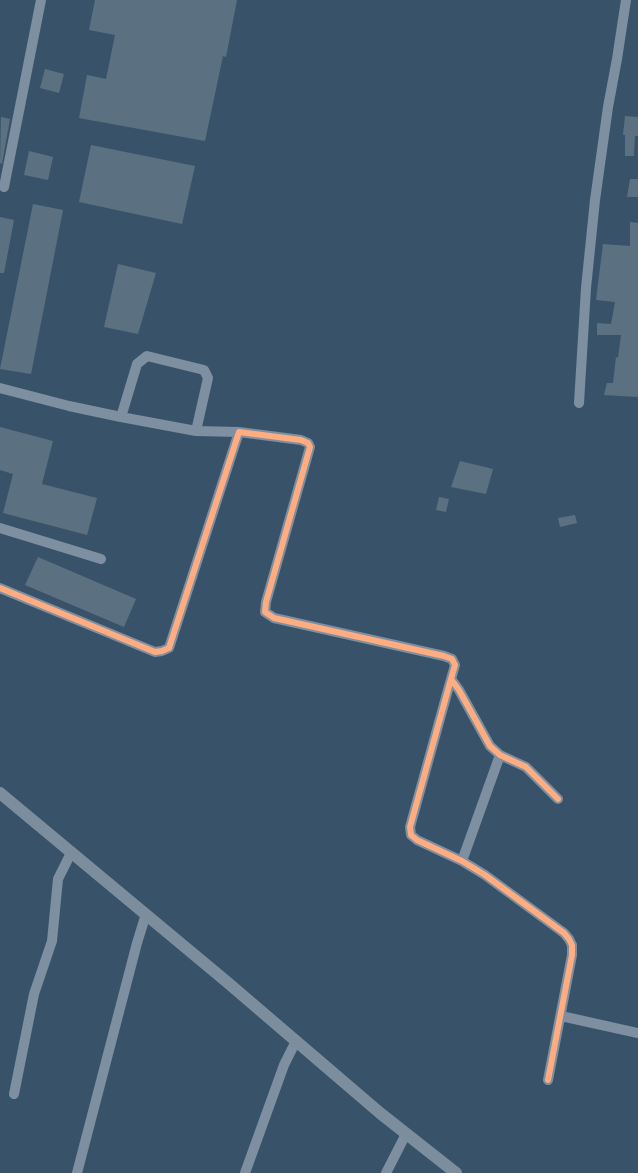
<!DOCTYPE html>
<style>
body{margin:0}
canvas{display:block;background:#385369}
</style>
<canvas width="638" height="1173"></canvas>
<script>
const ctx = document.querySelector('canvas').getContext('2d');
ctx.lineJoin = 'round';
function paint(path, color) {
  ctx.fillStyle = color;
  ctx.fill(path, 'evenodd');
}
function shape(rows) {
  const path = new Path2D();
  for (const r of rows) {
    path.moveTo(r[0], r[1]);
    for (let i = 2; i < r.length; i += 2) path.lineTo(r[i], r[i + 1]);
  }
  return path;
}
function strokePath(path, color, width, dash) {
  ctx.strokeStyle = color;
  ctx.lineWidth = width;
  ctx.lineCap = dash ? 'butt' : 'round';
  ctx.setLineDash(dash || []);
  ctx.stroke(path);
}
paint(shape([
 [95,0,237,0,226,57,223,56,205,141,79,118,87,75,106,79,115,35,89,30],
 [45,69,64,74,59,93,40,88],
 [625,116,638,117,638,136,635,136,634,156,625,156,625,135,623,135],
 [1,117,10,119,2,164,0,163],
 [91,145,195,166,182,224,79,202],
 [29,151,53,157,48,180,24,175],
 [630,179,638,179,638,197,627,197],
 [33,204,63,210,31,374,0,369],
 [0,217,14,220,4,273,0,273],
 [630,222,638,223,638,397,604,395,607,383,613,383,616,357,618,358,621,335,597,335,597,323,611,324,615,302,596,300,603,244,630,246],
 [118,264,156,273,138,334,104,327],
 [0,427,53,441,42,484,97,498,87,535,3,513,13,474,0,470],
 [460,461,493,469,486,494,451,487],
 [439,497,449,499,446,512,436,510],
 [575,515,577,523,560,527,558,518],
 [38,557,136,599,124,627,25,585]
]), '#5b7081');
strokePath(shape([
 [4,187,41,0],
 [0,388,69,406,121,417,196,431,208,378,204,370,147,356,137,364,121,417],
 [579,403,586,288,595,200,608,107,617,59,626,0],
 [196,431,239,432],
 [0,528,101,559],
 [0,588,155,652,162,651,169,648,239,432,301,440,308,443,310,447,266,602,265,612,274,618,444,656,452,659,455,665,451,679],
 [462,861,500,755],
 [561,1016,638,1033],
 [548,1080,572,955,572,945,569,939,564,933,485,875,462,861,417,840,411,835,410,827,451,679,459,690,490,746,500,755,526,767,558,799],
 [14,1094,34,994,52,941,58,879,71,853],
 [77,1173,137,943,146,914],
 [245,1173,284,1065,296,1041],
 [386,1173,406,1134]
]), '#7d8fa0', 10);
strokePath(shape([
 [0,793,227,982,380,1113,456,1173]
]), '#7c8e9e', 12);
strokePath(shape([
 [0,588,155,652,162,651,169,648,239,432,301,440,308,443,310,447,266,602,265,612,274,618,444,656,452,659,455,665,451,679],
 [548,1080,572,955,572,945,569,939,564,933,485,875,462,861,417,840,411,835,410,827,451,679,459,690,490,746,500,755,526,767,558,799]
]), '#ffac80', 6);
</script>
